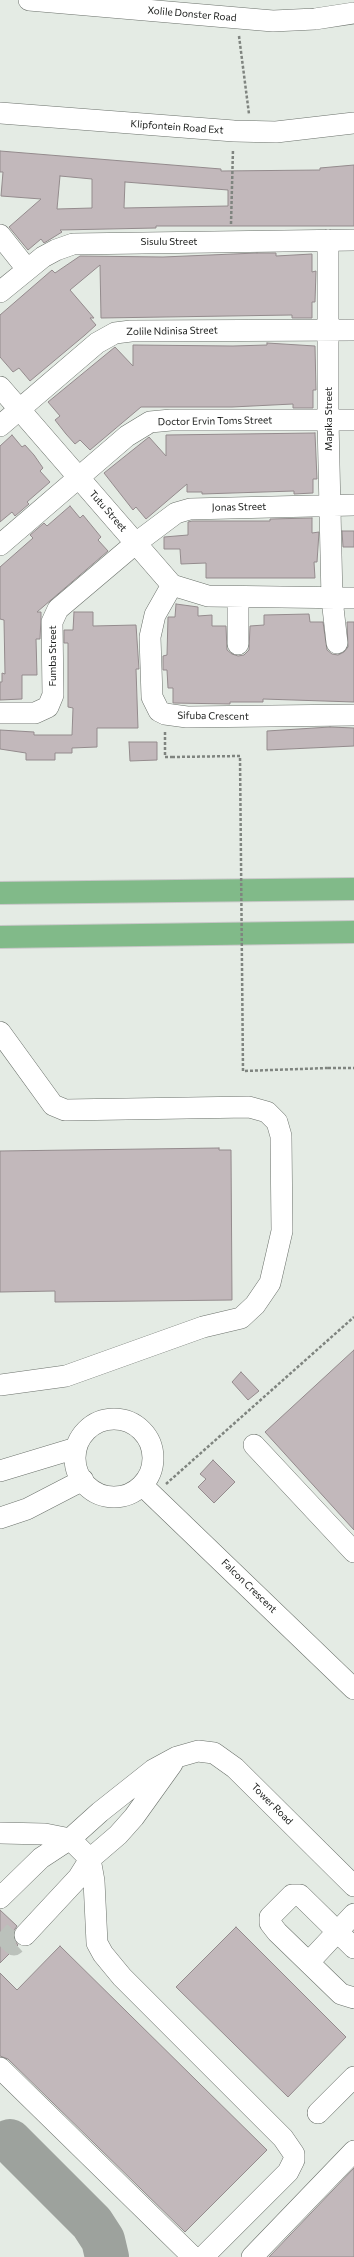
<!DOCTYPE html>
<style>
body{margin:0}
canvas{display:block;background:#e4ebe4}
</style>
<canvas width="354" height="2257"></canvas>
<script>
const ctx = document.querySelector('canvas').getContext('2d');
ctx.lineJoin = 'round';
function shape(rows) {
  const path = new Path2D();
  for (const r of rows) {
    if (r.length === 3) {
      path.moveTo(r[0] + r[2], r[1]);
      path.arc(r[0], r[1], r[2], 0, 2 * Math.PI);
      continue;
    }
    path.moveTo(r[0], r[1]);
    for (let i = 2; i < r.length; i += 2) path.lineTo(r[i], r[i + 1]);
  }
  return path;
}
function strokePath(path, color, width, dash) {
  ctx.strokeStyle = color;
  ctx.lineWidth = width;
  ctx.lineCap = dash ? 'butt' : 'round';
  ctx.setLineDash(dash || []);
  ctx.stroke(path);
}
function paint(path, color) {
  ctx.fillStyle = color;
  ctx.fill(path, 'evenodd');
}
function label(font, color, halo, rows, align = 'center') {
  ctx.font = font + ' Commissioner,sans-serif';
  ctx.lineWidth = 4;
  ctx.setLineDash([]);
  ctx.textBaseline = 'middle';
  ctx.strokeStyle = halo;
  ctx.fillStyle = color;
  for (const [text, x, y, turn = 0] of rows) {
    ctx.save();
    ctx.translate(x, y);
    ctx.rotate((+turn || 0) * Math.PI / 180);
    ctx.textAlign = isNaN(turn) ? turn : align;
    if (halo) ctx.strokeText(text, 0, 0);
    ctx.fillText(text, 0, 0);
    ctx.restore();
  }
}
strokePath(shape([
 [10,2141,92,2223,103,2240,107,2257]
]), '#9da29d', 44);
const building = shape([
 [0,151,221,169,221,171,320,170,320,168,354,165,354,226,156,226,156,228,60,230,62,232,49,240,44,243,41,239,28,250,9,227,41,199,1,196,3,172,0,172,0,151],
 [60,176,92,179,92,208,57,209,60,176],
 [125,182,228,190,228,206,124,208,125,182],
 [257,253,276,253,276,256,312,254,312,272,316,271,315,302,312,302,312,318,292,318,292,315,101,318,100,265,70,290,94,318,90,318,96,325,85,335,30,381,19,368,13,372,0,357,0,315,52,270,55,273,80,256,163,257,257,253],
 [267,343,315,346,316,390,313,390,313,408,293,408,293,404,232,407,141,407,90,450,80,440,75,444,66,434,55,420,60,416,48,402,115,347,133,366,133,345,233,346,267,345,267,343],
 [315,433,317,479,313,479,313,493,294,494,294,491,202,494,202,492,187,492,187,484,146,519,136,507,133,510,104,473,149,437,166,456,166,435,315,433],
 [12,435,22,447,25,445,34,455,43,468,40,471,50,482,27,502,29,504,15,516,12,512,0,522,0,446,12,435],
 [70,506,80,518,83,515,101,537,98,540,108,551,37,612,41,612,41,618,40,639,36,639,37,675,22,675,22,699,0,700,0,682,2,682,2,673,5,674,4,620,0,619,0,567,33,538,30,535,44,523,47,526,70,506],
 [312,518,312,533,319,532,317,562,314,562,315,578,206,578,206,563,181,564,180,549,164,549,164,537,188,535,188,522,192,521,270,521,270,519,312,518],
 [342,531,354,531,354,547,343,547,342,531],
 [176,604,198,607,198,616,212,615,212,626,226,626,227,650,232,654,238,656,244,655,249,650,250,626,264,625,264,615,309,614,310,622,323,622,327,650,332,654,338,655,344,652,348,647,347,622,354,622,354,702,263,699,263,702,230,702,230,704,173,703,173,688,168,688,167,670,163,670,163,656,167,655,168,617,175,617,176,604],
 [74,612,93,612,93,626,136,625,139,669,136,669,138,728,97,728,97,747,72,748,72,753,55,753,55,760,26,760,26,753,0,749,0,730,34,732,34,735,72,735,73,708,68,707,68,643,64,643,64,630,73,630,74,612],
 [330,727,354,728,354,746,267,750,267,731,330,727],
 [129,742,157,742,157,760,130,761,129,742],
 [219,1148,219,1150,231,1150,232,1300,55,1302,55,1291,0,1292,0,1151,219,1148],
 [354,1350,354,1530,265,1432,354,1350],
 [241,1372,259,1391,248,1400,232,1382,241,1372],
 [213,1460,235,1482,214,1503,198,1487,206,1479,200,1474,213,1460],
 [0,1910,17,1926,13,1932,13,1938,18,1945,0,1963,0,1910],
 [236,1927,346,2037,288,2097,176,1987,236,1927],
 [60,1946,267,2150,185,2232,8,2059,0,2056,0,1973,17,1990,60,1946],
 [354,2168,354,2257,269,2257,354,2168]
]);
paint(building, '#c2b8bb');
strokePath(building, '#948b8d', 1);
strokePath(shape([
 [0,1932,14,1945,25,1935]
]), '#bbc1bb', 21, [21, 10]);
const minor = shape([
 [29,0,273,21,315,19,354,13],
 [0,113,234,131,276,132,354,123],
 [0,235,27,269],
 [328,240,328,420,332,599,337,643],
 [0,292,43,257,56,250,73,244,354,240],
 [0,387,172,585,208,596,354,598],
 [0,426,97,343,115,333,131,331,354,330],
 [0,545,127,436,150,422,171,420,354,420],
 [172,585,155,615,150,637,152,697,159,711,165,714,187,717,354,715],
 [238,598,238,644],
 [0,713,35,713,48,707,53,695,52,622,58,609,136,543,176,513,190,509,354,505],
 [0,1032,53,1105,65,1110,249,1107,267,1112,277,1122,281,1136,282,1231,270,1283,255,1305,241,1318,203,1327,66,1376,0,1385],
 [114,1458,39],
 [254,1445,354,1552],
 [0,1471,76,1448],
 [142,1485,354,1689],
 [0,1518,27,1509,83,1480],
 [0,1833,45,1834,70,1839,90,1859,94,1881,97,1943,103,1954,122,1977,283,2138,294,2154,294,2160,288,2172,203,2257],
 [0,1898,41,1858,70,1839,100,1812,153,1770,177,1757,198,1751,214,1753,235,1768,354,1886],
 [25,1935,78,1878,90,1859,118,1835,134,1817,172,1764],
 [354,1948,300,1895,292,1895,270,1917,270,1923,277,1932,341,1994,354,1998],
 [309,1962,354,1914],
 [0,2068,193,2257],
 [318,2113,354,2077],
 [252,2257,354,2151]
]);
const highway = shape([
 [0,893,354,889],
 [0,937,354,932]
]);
strokePath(minor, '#6b716b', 22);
strokePath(highway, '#c8c8c8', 24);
strokePath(shape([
 [239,36,249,114],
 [231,224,233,149],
 [165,732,165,757,172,757],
 [328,1068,354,1068],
 [166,1484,354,1317]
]), '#7f847f', 2.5, [3, 2]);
strokePath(minor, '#fff', 21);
strokePath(highway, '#81ba89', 22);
strokePath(shape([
 [172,757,240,756,243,1071,328,1068]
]), '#7f847f', 2.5, [3, 2]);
label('10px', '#191b19', '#fff', [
 ["Xolile Donster Road",192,14,5],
 ["Klipfontein Road Ext",177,127,4],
 ["Sisulu Street",169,242],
 ["Zolile Ndinisa Street",172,331,-1],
 ["Mapika Street",329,419,-90],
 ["Doctor Ervin Toms Street",215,421,-1],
 ["Jonas Street",239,507,-1],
 ["Tutu Street",108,511,49],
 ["Fumba Street",53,656,-90],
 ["Sifuba Crescent",213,716,1],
 ["Falcon Crescent",249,1586,44],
 ["Tower Road",272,1804,45]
]);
</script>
